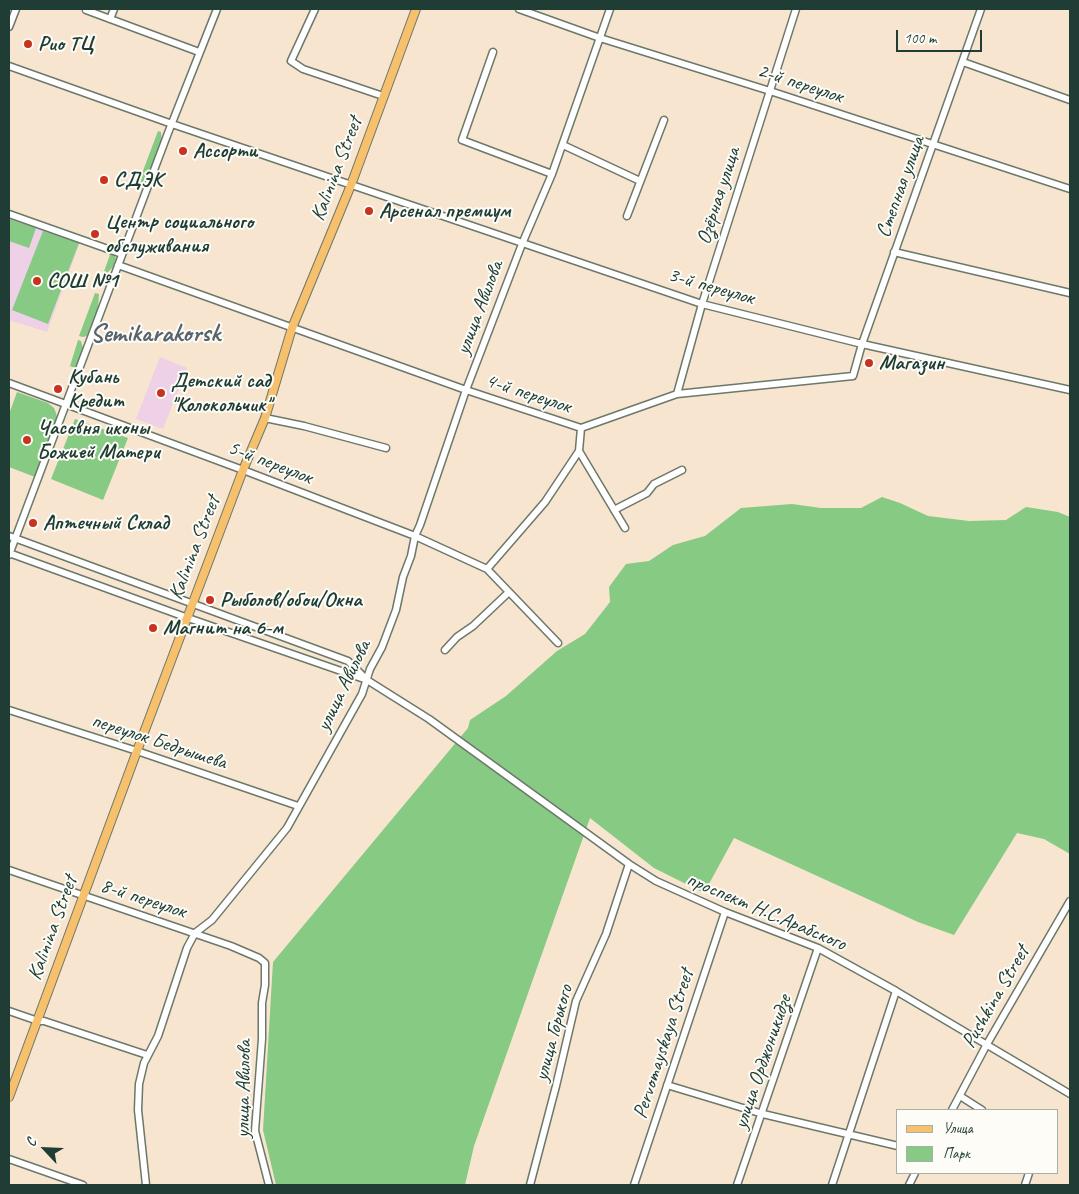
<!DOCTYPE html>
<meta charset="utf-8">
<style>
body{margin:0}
#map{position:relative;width:1079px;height:1194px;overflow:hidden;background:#f7e5cf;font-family:Caveat,sans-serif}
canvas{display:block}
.frame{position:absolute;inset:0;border:10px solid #1f3d34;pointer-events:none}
.legend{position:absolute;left:896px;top:1109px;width:162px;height:65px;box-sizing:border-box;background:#fdfcf7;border:1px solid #a4b0a9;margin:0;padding:6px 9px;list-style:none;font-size:15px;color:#1f3d34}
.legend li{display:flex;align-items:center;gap:10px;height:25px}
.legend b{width:25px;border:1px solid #a4b0a9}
.north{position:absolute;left:20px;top:1124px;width:50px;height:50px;-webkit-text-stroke:4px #fdfcf7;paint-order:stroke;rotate:295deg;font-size:14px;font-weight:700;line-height:20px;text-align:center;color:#1f3d34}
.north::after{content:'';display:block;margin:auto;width:18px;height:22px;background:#1f3d34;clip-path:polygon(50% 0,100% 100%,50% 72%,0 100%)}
.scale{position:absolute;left:896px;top:30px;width:86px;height:22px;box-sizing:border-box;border:2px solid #1f3d34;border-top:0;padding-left:6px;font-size:15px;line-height:18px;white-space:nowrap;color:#1f3d34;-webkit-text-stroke:4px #fdfcf7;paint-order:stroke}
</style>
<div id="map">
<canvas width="1079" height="1194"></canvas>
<div class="frame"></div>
<ul class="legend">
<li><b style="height:6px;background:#f7c06c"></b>Улица</li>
<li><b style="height:14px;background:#86ca83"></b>Парк</li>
</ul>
<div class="north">С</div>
<div class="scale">100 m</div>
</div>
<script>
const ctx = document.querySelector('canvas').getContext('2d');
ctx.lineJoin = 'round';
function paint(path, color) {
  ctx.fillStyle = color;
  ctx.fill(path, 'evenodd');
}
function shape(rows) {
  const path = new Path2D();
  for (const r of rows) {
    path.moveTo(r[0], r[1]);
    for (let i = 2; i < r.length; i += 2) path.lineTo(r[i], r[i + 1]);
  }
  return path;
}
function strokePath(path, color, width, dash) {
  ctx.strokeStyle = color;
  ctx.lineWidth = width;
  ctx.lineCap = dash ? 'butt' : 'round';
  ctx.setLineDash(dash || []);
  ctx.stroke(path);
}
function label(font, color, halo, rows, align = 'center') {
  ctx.font = font + ' Caveat,sans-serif';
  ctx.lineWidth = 4;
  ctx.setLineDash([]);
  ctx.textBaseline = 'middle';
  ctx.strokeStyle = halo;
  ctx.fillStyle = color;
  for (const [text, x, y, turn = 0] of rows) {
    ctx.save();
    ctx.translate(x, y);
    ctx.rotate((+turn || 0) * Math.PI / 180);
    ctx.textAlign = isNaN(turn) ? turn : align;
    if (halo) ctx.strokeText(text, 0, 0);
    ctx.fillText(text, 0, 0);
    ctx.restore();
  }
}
paint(shape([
 [9,217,80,242,47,332,9,320],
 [160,357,187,368,163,429,136,419]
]), '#eed0e7');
paint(shape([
 [158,131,161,132,162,142,151,168,141,185,138,184],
 [9,219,36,228,29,248,9,241],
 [43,231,79,243,48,324,12,310],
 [111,252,114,253,116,259,113,267,106,274,101,287,98,288],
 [95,293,99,294,98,309,87,336,83,337,79,336],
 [78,340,81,341,83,348,75,368,70,366],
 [17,392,48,403,54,408,56,413,57,418,35,477,9,467,9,414],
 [75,419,128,438,103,500,51,479],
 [882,497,900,503,928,516,969,521,1006,520,1026,507,1058,512,1070,517,1070,854,1044,839,1017,833,954,935,918,922,734,838,704,893,654,868,590,818,474,1146,465,1185,276,1185,263,1130,273,962,468,728,470,720,506,696,557,651,585,634,610,602,609,587,626,564,649,561,673,545,705,536,741,508,792,504,821,508,861,508]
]), '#86ca83');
const minor = shape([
 [315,9,291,61,303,69,383,96],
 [519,9,600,38,770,91,1070,189],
 [86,10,199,52],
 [110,19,114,9],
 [9,27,16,9],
 [493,52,462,140,552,174],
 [963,62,1070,100],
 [9,66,172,124,702,304,862,344,1070,390],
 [563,145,640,181],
 [9,214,122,254],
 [627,216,664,120],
 [894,252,1070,293],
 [118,265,466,390,581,428,677,394,853,376,862,344,981,9],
 [9,383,243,470,415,536,487,569,558,643],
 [677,394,702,304,796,9],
 [265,418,304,426,386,448],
 [581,428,579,451,625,528],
 [614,510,647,493,654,484,682,470],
 [9,536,348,661,364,677],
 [9,553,188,618,367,680,429,719,629,864,656,881,725,912,818,948,896,991,1070,1094],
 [9,555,168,133,217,9],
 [487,569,545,502,579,451],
 [445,650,457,637,473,626,509,592],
 [9,710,137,751,298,806],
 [9,870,231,946,259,958,265,963,265,985,262,1003,262,1039,255,1131,269,1185],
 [9,1011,38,1021,44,1021,147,1055],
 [667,1085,763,1114,898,1146],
 [960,1096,982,1110],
 [952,1110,987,1044,1070,901],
 [9,1159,83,1185],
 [146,1185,138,1110,139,1084,144,1063,158,1036,187,948,195,933,212,920,287,828,362,694,370,669,382,647,396,610,403,577,411,556,415,536,420,525,466,390,522,244,552,174,610,9],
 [530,1185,556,1086,576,1001,606,934,629,864],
 [634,1185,725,912],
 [737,1185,818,948],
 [832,1185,896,991],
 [909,1185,915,1173],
 [1025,1185,1029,1173]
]);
const major = shape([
 [9,1097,137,751,243,470,265,418,292,328,351,185,416,9]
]);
strokePath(minor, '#6b786a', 9);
strokePath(major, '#6b786a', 10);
strokePath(minor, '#fff', 6);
strokePath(major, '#f7c06c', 8);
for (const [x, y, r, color] of [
 [28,44,5,"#c8321e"],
 [183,151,5,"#c8321e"],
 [104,180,5,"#c8321e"],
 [369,211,5,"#c8321e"],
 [95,234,5,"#c8321e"],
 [37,281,5,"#c8321e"],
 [869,363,5,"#c8321e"],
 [58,389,5,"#c8321e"],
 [161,393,5,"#c8321e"],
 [27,440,5,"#c8321e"],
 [33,523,5,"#c8321e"],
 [210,600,5,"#c8321e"],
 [153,628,5,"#c8321e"]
]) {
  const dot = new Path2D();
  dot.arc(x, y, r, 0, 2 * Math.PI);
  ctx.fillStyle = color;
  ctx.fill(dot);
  strokePath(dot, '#fdfcf7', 2);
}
label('bold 21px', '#1f3d34', '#fdfcf7', [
 ["Рио ТЦ",38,44],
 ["Ассорти",193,151],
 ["СДЭК",114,180],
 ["Арсенал премиум",379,211],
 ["Центр социального",105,222],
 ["обслуживания",105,246],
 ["СОШ №1",47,281],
 ["Магазин",879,363],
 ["Кубань",68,377],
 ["Кредит",68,401],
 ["Детский сад",171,381],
 ["\"Колокольчик\"",171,405],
 ["Часовня иконы",37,428],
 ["Божией Матери",37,452],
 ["Аптечный Склад",43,523],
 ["Рыболов/обои/Окна",220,600],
 ["Магнит на 6-м",163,628]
], 'left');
label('21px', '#1f3d34', '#fdfcf7', [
 ["2-й переулок",800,84,18],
 ["Kalinina Street",337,169,-69],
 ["Степная улица",901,187,-70],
 ["Озёрная улица",719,196,-72],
 ["3-й переулок",711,287,16],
 ["улица Авилова",480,308,-69],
 ["4-й переулок",528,394,18],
 ["5-й переулок",270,463,21],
 ["Kalinina Street",195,548,-69],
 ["улица Авилова",344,686,-64],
 ["переулок Бедрышева",159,742,18],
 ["8-й переулок",143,899,18],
 ["проспект Н.С.Арабского",766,912,23],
 ["Kalinina Street",53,928,-70],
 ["Pushkina Street",996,997,-60],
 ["улица Горького",554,1033,-75],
 ["Pervomayskaya Street",664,1044,-72],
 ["улица Орджоникидзе",763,1062,-71],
 ["улица Авилова",244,1089,-89]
]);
label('bold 26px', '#58636b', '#fdfcf7', [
 ["Semikarakorsk",155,334]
]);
</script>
